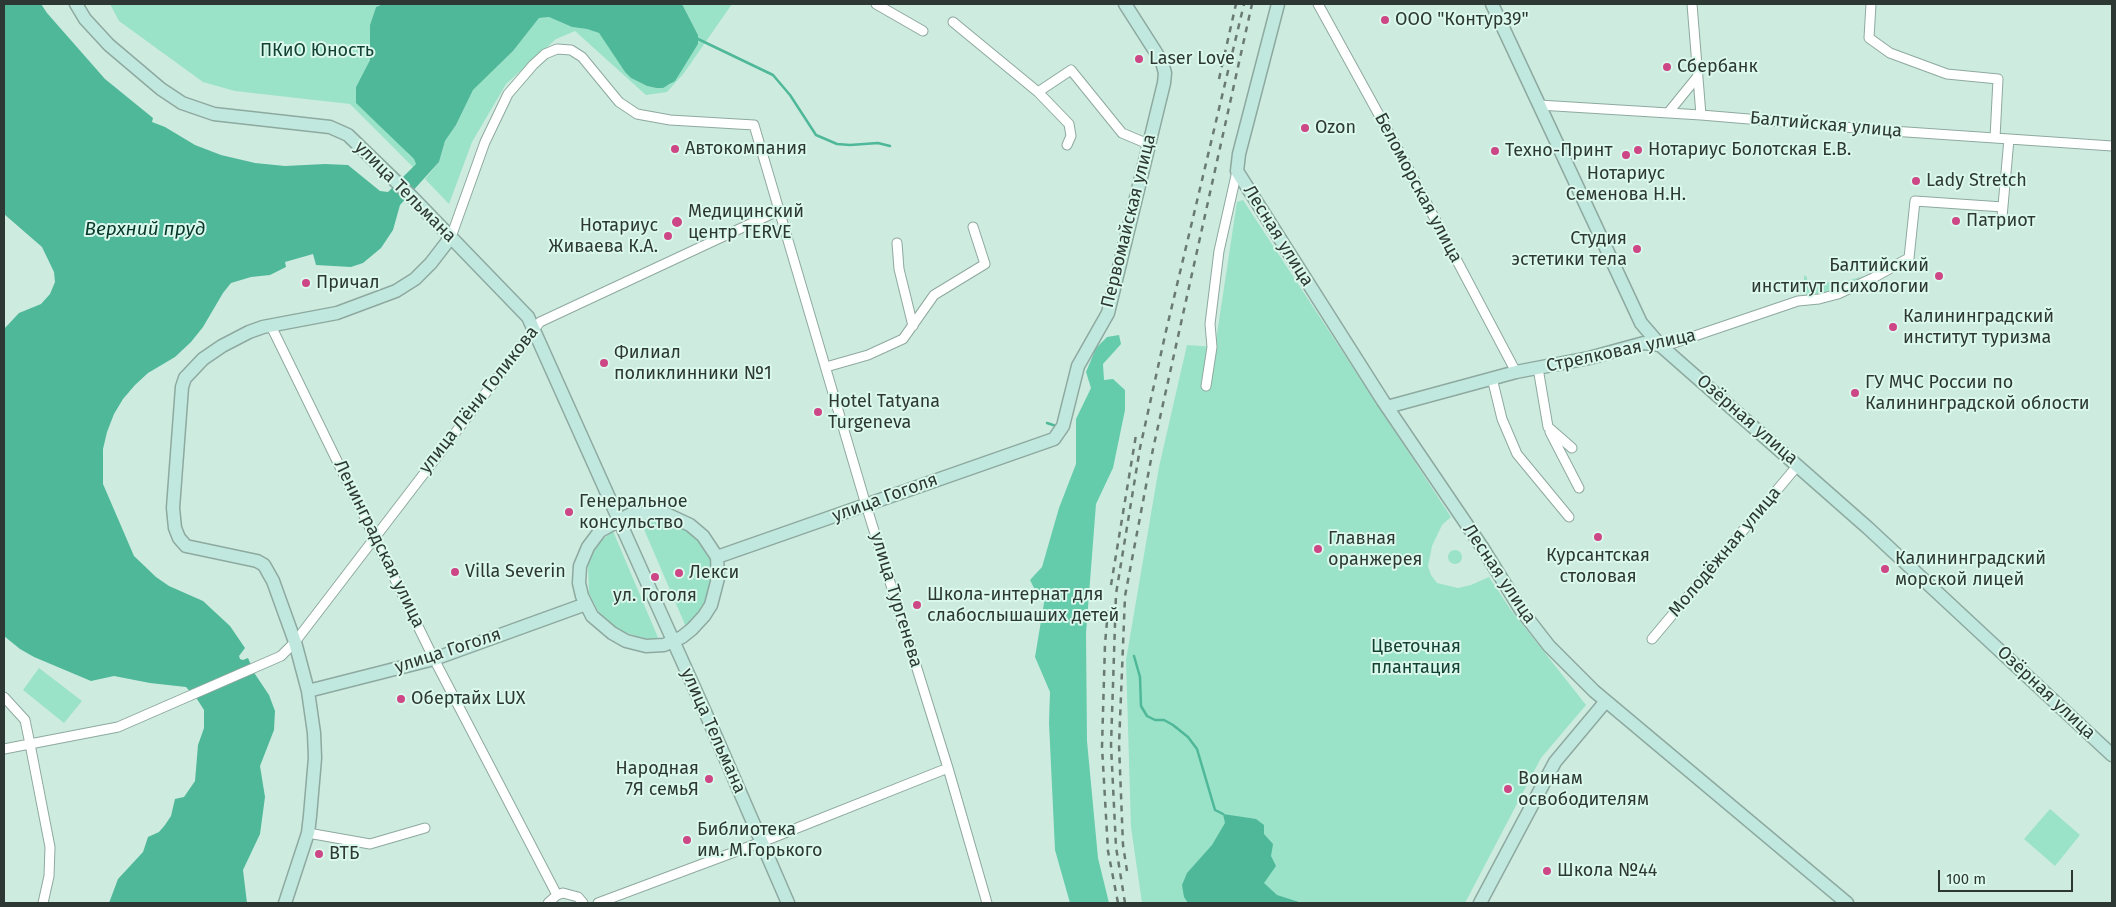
<!DOCTYPE html>
<meta charset="utf-8">
<style>
body{margin:0}
#map{position:relative;width:2116px;height:907px;overflow:hidden;background:#ceebe0;font-family:"Fira Sans",sans-serif}
canvas{display:block}
.frame{position:absolute;inset:0;border:5px solid #2d3834;pointer-events:none}
.scale{position:absolute;left:1938px;top:870px;width:135px;height:22px;box-sizing:border-box;border:2px solid #2d3834;border-top:0;padding-left:6px;font-size:15px;line-height:18px;white-space:nowrap;color:#2d3834;-webkit-text-stroke:4px #dbf8ed;paint-order:stroke}
</style>
<div id="map">
<canvas width="2116" height="907"></canvas>
<div class="frame"></div>
<div class="scale">100 m</div>
</div>
<script>
const ctx = document.querySelector('canvas').getContext('2d');
ctx.lineJoin = 'round';
function paint(path, color) {
  ctx.fillStyle = color;
  ctx.fill(path, 'evenodd');
}
function shape(rows) {
  const path = new Path2D();
  for (const r of rows) {
    if (r.length === 3) {
      path.moveTo(r[0] + r[2], r[1]);
      path.arc(r[0], r[1], r[2], 0, 2 * Math.PI);
      continue;
    }
    path.moveTo(r[0], r[1]);
    for (let i = 2; i < r.length; i += 2) path.lineTo(r[i], r[i + 1]);
  }
  return path;
}
function strokePath(path, color, width, dash) {
  ctx.strokeStyle = color;
  ctx.lineWidth = width;
  ctx.lineCap = dash ? 'butt' : 'round';
  ctx.setLineDash(dash || []);
  ctx.stroke(path);
}
function label(font, color, halo, rows, align = 'center') {
  ctx.font = font + ' "Fira Sans",sans-serif';
  ctx.lineWidth = 4;
  ctx.setLineDash([]);
  ctx.textBaseline = 'middle';
  ctx.strokeStyle = halo;
  ctx.fillStyle = color;
  for (const [text, x, y, turn = 0] of rows) {
    ctx.save();
    ctx.translate(x, y);
    ctx.rotate((+turn || 0) * Math.PI / 180);
    ctx.textAlign = isNaN(turn) ? turn : align;
    if (halo) ctx.strokeText(text, 0, 0);
    ctx.fillText(text, 0, 0);
    ctx.restore();
  }
}
paint(shape([
 [110,4,383,4,376,7,370,25,370,60,356,87,409,155,414,159,416,164,413,167,350,104,235,91,203,82,119,21],
 [682,4,732,4,684,73,667,92,646,95,575,31,556,39,506,84,472,142,449,204,425,179,439,162,445,141,456,125,473,90,513,51,539,18,549,17,572,27,587,29,599,33,625,72,631,78,647,86,656,88,670,85,698,44,698,35],
 [1243,200,1451,517,1442,525,1432,546,1428,566,1431,575,1437,583,1458,588,1471,585,1489,577,1511,610,1586,705,1541,758,1465,903,1142,903,1131,827,1126,660,1159,467,1187,345,1215,347,1237,202],
 [1804,275,1807,277,1807,283,1844,282,1863,276,1840,288,1807,296,1804,293],
 [654,517,673,523,687,530,702,544,712,561,713,580,705,608,686,627,640,520],
 [613,531,659,640,643,638,623,632,609,623,598,611,589,593,588,565,596,545],
 [1455,557,7],
 [39,668,82,701,64,723,23,690],
 [2050,809,2080,835,2055,866,2024,839]
]), '#9ae2c8');
paint(shape([
 [1119,335,1121,344,1103,364,1104,380,1113,379,1125,390,1125,410,1113,468,1096,504,1086,633,1087,741,1098,858,1109,903,1070,903,1055,850,1049,723,1050,692,1035,657,1045,597,1036,592,1030,580,1042,567,1059,508,1076,464,1076,419,1091,388,1086,372,1096,348,1107,337]
]), '#64ccab');
paint(shape([
 [4,4,41,4,47,13,105,79,153,118,152,122,165,127,195,145,221,155,255,163,285,166,325,164,348,165,380,191,388,192,416,164,414,159,356,103,356,87,370,60,370,25,376,7,383,4,682,4,698,35,698,44,675,81,663,88,656,88,647,86,631,78,625,72,599,33,587,29,572,27,549,17,539,18,513,51,473,90,456,125,445,141,439,162,400,205,393,230,381,248,363,263,351,267,316,265,313,254,285,262,286,267,270,275,251,277,231,283,223,293,203,327,191,342,175,357,148,373,135,385,123,399,114,414,107,432,103,449,103,484,134,556,156,577,169,586,203,601,230,626,245,648,239,656,240,659,243,660,248,658,255,674,269,695,275,711,274,730,260,766,265,797,260,834,243,870,247,903,109,903,118,879,143,852,148,837,159,832,165,825,171,816,175,799,184,797,195,781,198,745,204,728,204,710,197,699,186,687,150,683,114,676,91,681,34,657,20,649,4,636,4,329,19,313,41,304,50,294,55,282,54,272,42,247,4,214],
 [1223,814,1256,819,1264,825,1264,834,1273,844,1271,856,1276,866,1264,883,1277,895,1302,903,1188,903,1184,897,1182,885,1187,873,1212,845,1225,823]
]), '#4fb899');
strokePath(shape([
 [698,39,773,75,790,95,816,135,837,144,850,145,878,143,890,146],
 [1047,423,1056,426],
 [1134,656,1140,677,1141,706,1147,716,1155,720,1164,720,1173,725,1188,737,1197,749,1215,810,1223,814]
]), '#4fb899', 2.5);
const street = shape([
 [876,4,923,31],
 [1318,4,1400,153,1516,372],
 [1692,4,1701,115],
 [1871,4,1869,38,1890,53,1947,74,1998,79,1995,138],
 [953,22,1038,92,1071,70,1122,133,1148,144],
 [1038,92,1069,124,1071,136,1067,145],
 [1539,105,1701,115,1892,131,2112,146],
 [1668,113,1698,76],
 [2002,217,2009,139],
 [451,237,485,142,508,94,533,65,545,54,557,49,571,50,582,57,619,102,637,114,670,120,754,125,866,505,948,768,987,903],
 [897,243,899,269,913,326],
 [271,326,434,659,557,895],
 [1660,345,1674,343,1798,301,1819,299,1838,294,1873,278,1907,259,1909,258,1915,201,2003,207],
 [826,367,868,355,903,339,934,295,985,264,973,227],
 [1538,368,1548,427,1572,448],
 [1492,378,1502,419,1517,454,1569,517],
 [1206,386,1212,347,1210,324,1219,251,1237,171],
 [1550,432,1579,488],
 [1652,639,1798,465],
 [4,697,25,720,30,744,50,847,49,876,43,903],
 [4,749,118,727,281,656,295,642,540,322,780,210],
 [308,833,370,844,425,828],
 [548,903,557,895,563,893,578,897,583,903],
 [598,903,772,838,948,768]
]);
const secondary = shape([
 [76,4,85,19,109,45,161,89,182,103,214,114,330,127,348,135,412,197,528,317,710,723,788,903],
 [1278,4,1239,154,1237,171,1383,401,1482,547,1521,610,1549,646,1594,691,1847,903],
 [1492,4,1641,323,1660,345,1868,528,2112,755],
 [1387,407,1516,372,1589,358,1644,343,1660,345],
 [662,512,690,525,703,536,717,557,718,578,711,605,704,616,692,629,682,637,664,645,646,646,626,641,612,633,592,616,582,596,579,583,580,566,588,547,600,531,629,515,662,512],
 [717,557,1054,439,1063,426,1078,366,1108,313,1164,83,1165,73,1162,62,1125,4],
 [308,691,434,659,586,604],
 [285,903,308,833,310,816,315,758,314,733,308,691,295,642,273,581,264,565,257,561,186,546,179,538,175,528,173,508,182,387,185,378,203,359,222,346,249,332,263,327,337,313,396,291,415,279,431,263,451,237],
 [1480,903,1555,762,1606,701]
]);
strokePath(street, '#8ea99f', 11);
strokePath(secondary, '#8ea99f', 15);
strokePath(street, '#fff', 9);
strokePath(secondary, '#c0e8de', 12);
strokePath(shape([
 [1219,79,1236,4],
 [1111,585,1136,435],
 [1108,610,1105,644,1102,747,1108,851,1118,903],
 [1127,871,1123,845,1119,745,1125,596,1153,449,1252,4],
 [1125,903,1116,847,1111,745,1116,594,1140,448,1166,331,1244,4]
]), '#697a74', 2.5, [6, 6]);
for (const [x, y, r, color] of [
 [1385,20,5,"#cd4685"],
 [1139,59,5,"#cd4685"],
 [1667,67,5,"#cd4685"],
 [1305,128,5,"#cd4685"],
 [675,149,5,"#cd4685"],
 [1638,150,5,"#cd4685"],
 [1495,151,5,"#cd4685"],
 [1626,155,5,"#cd4685"],
 [1916,181,5,"#cd4685"],
 [1956,221,5,"#cd4685"],
 [677,222,6,"#cd4685"],
 [668,236,5,"#cd4685"],
 [1637,249,5,"#cd4685"],
 [1939,276,5,"#cd4685"],
 [306,283,5,"#cd4685"],
 [1893,327,5,"#cd4685"],
 [604,363,5,"#cd4685"],
 [1855,393,5,"#cd4685"],
 [818,412,5,"#cd4685"],
 [569,512,5,"#cd4685"],
 [1598,537,5,"#cd4685"],
 [1318,549,5,"#cd4685"],
 [1885,569,5,"#cd4685"],
 [455,572,5,"#cd4685"],
 [679,573,5,"#cd4685"],
 [655,577,5,"#cd4685"],
 [917,605,5,"#cd4685"],
 [401,699,5,"#cd4685"],
 [709,779,5,"#cd4685"],
 [1508,789,5,"#cd4685"],
 [687,840,5,"#cd4685"],
 [319,854,5,"#cd4685"],
 [1547,871,5,"#cd4685"]
]) {
  const dot = new Path2D();
  dot.arc(x, y, r, 0, 2 * Math.PI);
  ctx.fillStyle = color;
  ctx.fill(dot);
  strokePath(dot, '#dbf8ed', 2);
}
label('18px', '#2d3834', '#dbf8ed', [
 ["ООО \"Контур39\"",1395,20],
 ["Laser Love",1149,59],
 ["Сбербанк",1677,67],
 ["Ozon",1315,128],
 ["Автокомпания",685,149],
 ["Нотариус Болотская Е.В.",1648,150],
 ["Техно-Принт",1505,151],
 ["Нотариус",1626,174,"center"],
 ["Семенова Н.Н.",1626,195,"center"],
 ["Lady Stretch",1926,181],
 ["Медицинский",688,212],
 ["центр TERVE",688,233],
 ["Патриот",1966,221],
 ["Нотариус",658,226,"right"],
 ["Живаева К.А.",658,247,"right"],
 ["Студия",1627,239,"right"],
 ["эстетики тела",1627,260,"right"],
 ["Балтийский",1929,266,"right"],
 ["институт психологии",1929,287,"right"],
 ["Причал",316,283],
 ["Калининградский",1903,317],
 ["институт туризма",1903,338],
 ["Филиал",614,353],
 ["поликлинники №1",614,374],
 ["ГУ МЧС России по",1865,383],
 ["Калининградской облости",1865,404],
 ["Hotel Tatyana",828,402],
 ["Turgeneva",828,423],
 ["Генеральное",579,502],
 ["консульство",579,523],
 ["Главная",1328,539],
 ["оранжерея",1328,560],
 ["Курсантская",1598,556,"center"],
 ["столовая",1598,577,"center"],
 ["Калининградский",1895,559],
 ["морской лицей",1895,580],
 ["Villa Severin",465,572],
 ["Лекси",689,573],
 ["Школа-интернат для",927,595],
 ["слабослышаших детей",927,616],
 ["ул. Гоголя",655,596,"center"],
 ["Обертайх LUX",411,699],
 ["Народная",699,769,"right"],
 ["7Я семьЯ",699,790,"right"],
 ["Воинам",1518,779],
 ["освободителям",1518,800],
 ["Библиотека",697,830],
 ["им. М.Горького",697,851],
 ["ВТБ",329,854],
 ["Школа №44",1557,871]
], 'left');
label('18px', '#124133', '#dbf8ed', [
 ["ПКиО Юность",317,51],
 ["Цветочная",1416,647],
 ["плантация",1416,668]
]);
label('18px', '#2d3834', '#dbf8ed', [
 ["Балтийская улица",1826,125,5],
 ["Беломорская улица",1418,188,62],
 ["улица Тельмана",405,192,45],
 ["Первомайская улица",1129,221,-76],
 ["Лесная улица",1278,236,58],
 ["Стрелковая улица",1621,351,-12],
 ["улица Лёни Голикова",479,400,-52],
 ["Озёрная улица",1747,420,41],
 ["улица Гоголя",885,498,-20],
 ["Ленинградская улица",379,544,64],
 ["Молодёжная улица",1725,552,-50],
 ["Лесная улица",1499,574,56],
 ["улица Тургенева",896,600,73],
 ["улица Гоголя",448,651,-18],
 ["Озёрная улица",2046,693,43],
 ["улица Тельмана",713,731,66]
]);
label('italic 19px', '#07382b', '#dbf8ed', [
 ["Верхний пруд",145,230]
]);
</script>
